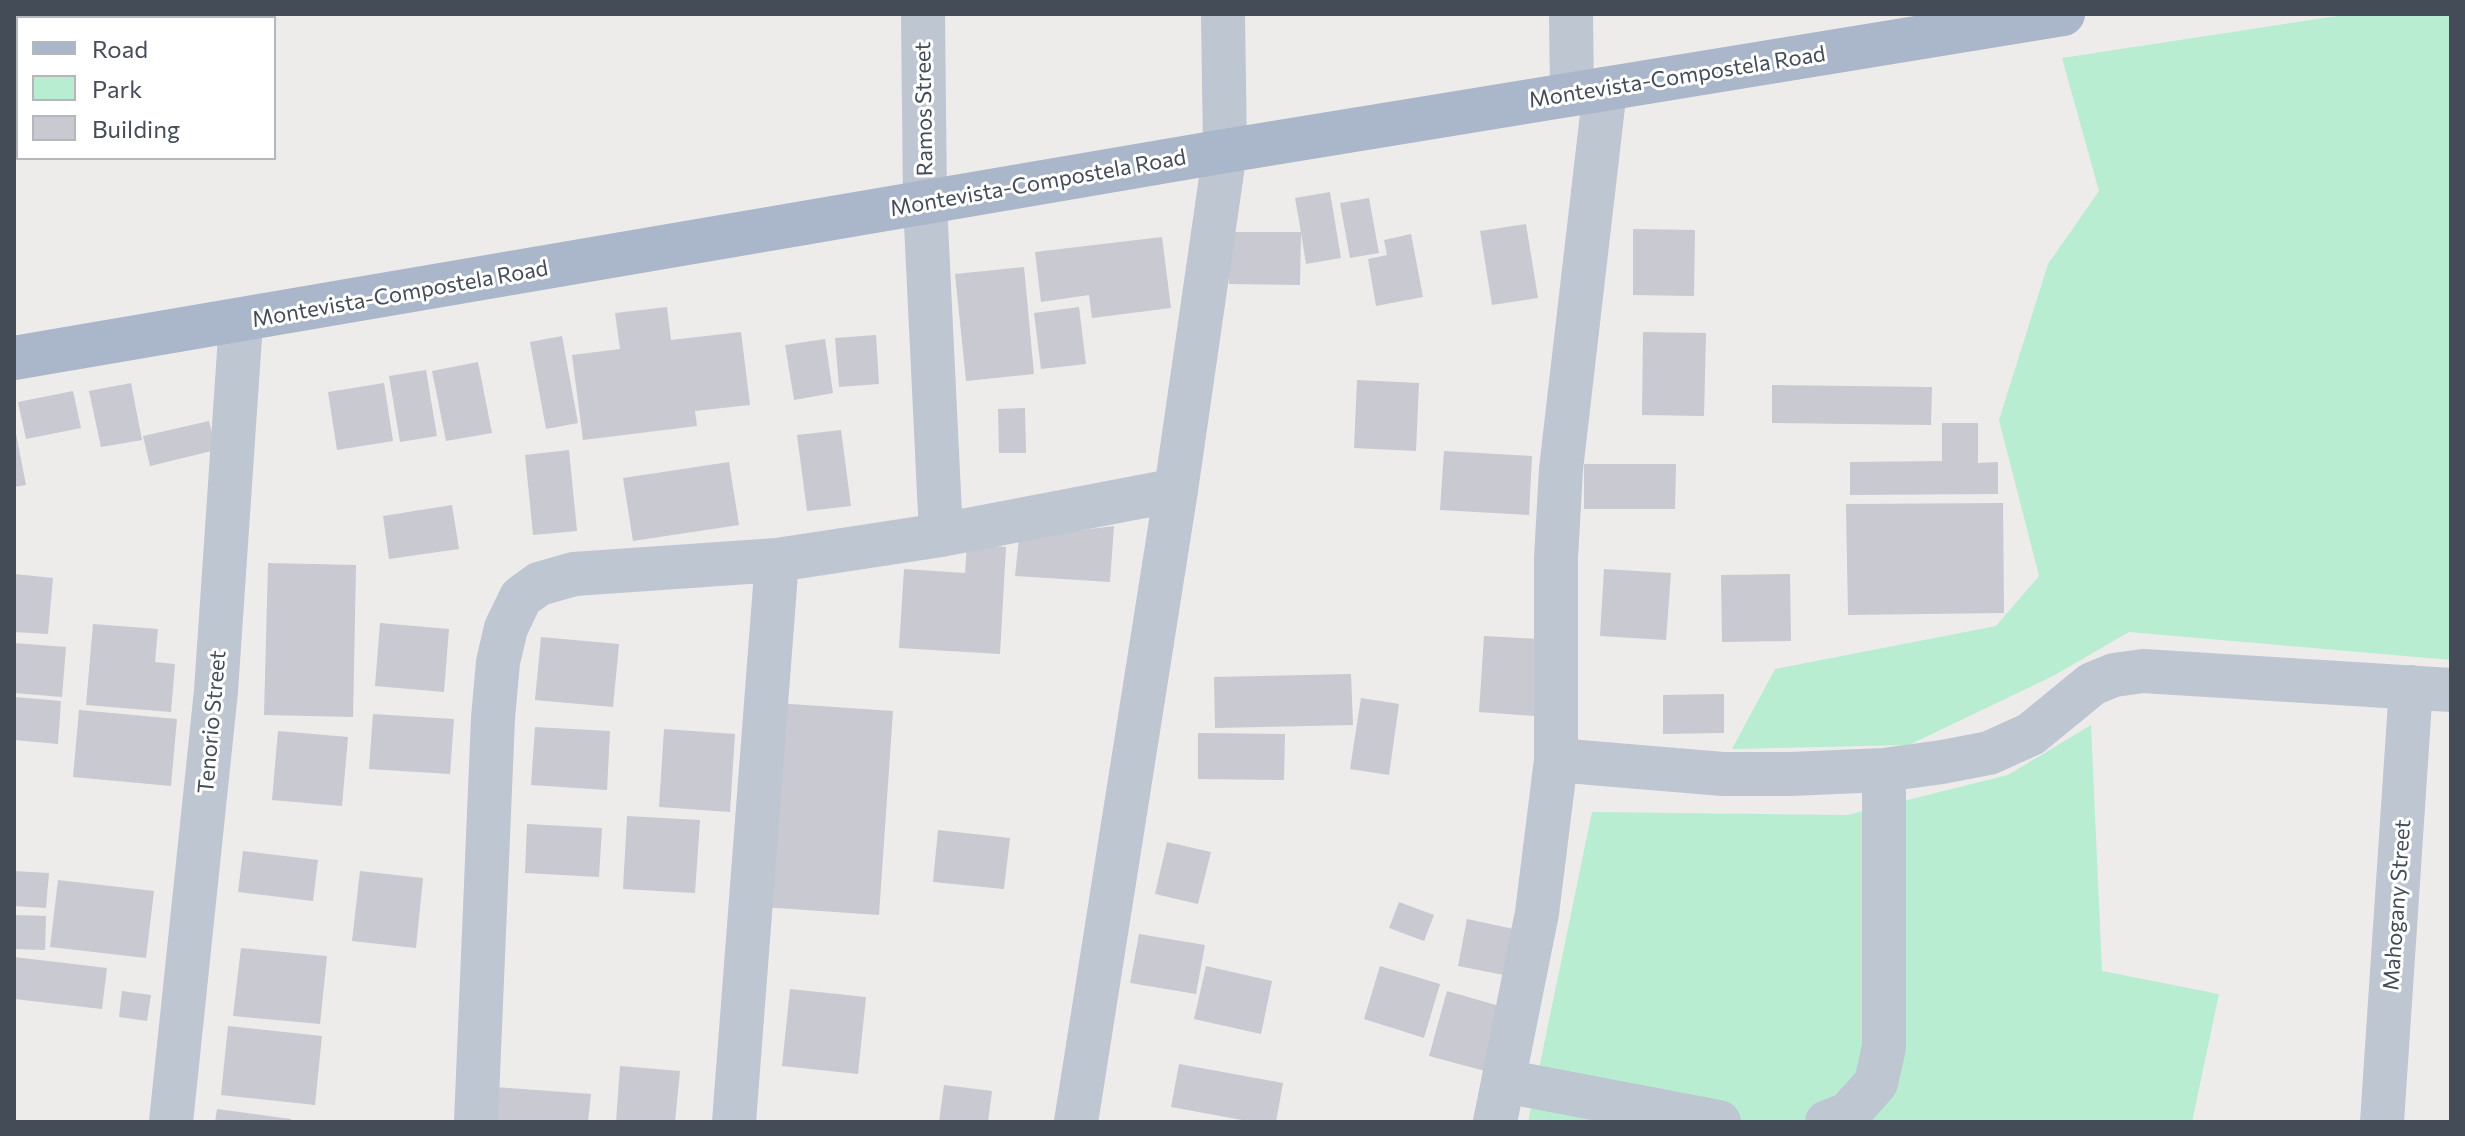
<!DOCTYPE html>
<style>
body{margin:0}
#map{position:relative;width:2465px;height:1136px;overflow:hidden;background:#eeebeb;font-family:Commissioner,sans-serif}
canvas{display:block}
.frame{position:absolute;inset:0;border:16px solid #444c58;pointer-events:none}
.legend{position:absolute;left:16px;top:16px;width:260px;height:144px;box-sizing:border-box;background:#fff;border:2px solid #b4b7bc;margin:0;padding:10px 14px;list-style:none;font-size:24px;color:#444c58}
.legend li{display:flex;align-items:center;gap:16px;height:40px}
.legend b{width:40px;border:2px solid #b4b7bc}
</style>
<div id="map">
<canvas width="2465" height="1136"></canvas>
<div class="frame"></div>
<ul class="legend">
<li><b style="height:10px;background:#aab7ca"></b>Road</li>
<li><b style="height:22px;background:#b8edd2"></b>Park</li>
<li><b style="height:22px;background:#c8c9d1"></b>Building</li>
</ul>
</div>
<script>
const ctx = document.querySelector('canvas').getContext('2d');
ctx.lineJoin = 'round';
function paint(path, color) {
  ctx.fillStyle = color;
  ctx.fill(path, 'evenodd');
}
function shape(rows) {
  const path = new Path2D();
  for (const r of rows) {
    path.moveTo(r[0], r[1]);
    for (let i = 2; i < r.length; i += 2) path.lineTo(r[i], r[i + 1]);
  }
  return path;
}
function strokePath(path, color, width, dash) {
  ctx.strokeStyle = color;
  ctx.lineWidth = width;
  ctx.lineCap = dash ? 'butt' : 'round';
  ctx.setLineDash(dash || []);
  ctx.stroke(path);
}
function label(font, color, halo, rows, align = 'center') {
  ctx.font = font + ' Commissioner,sans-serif';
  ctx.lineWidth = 6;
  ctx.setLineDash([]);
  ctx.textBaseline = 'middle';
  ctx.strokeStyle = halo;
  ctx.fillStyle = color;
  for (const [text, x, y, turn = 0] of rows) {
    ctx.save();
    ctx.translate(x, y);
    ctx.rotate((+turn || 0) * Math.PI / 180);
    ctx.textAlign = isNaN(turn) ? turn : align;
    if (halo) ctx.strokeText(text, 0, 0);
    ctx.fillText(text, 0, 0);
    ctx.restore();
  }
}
paint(shape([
 [2350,14,2451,14,2451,660,2129,632,2053,676,1909,745,1732,749,1775,669,1996,626,2039,576,1999,420,2048,264,2099,191,2062,58],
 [2091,725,2102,971,2219,994,2192,1122,1528,1122,1592,812,1847,815,2008,775]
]), '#b8edd2');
paint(shape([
 [1330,192,1341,258,1306,264,1301,233,1300,285,1229,284,1229,232,1301,232,1295,198],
 [1369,198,1379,253,1350,258,1340,203],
 [1526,224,1538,298,1492,305,1480,231],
 [1633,229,1695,230,1694,296,1633,295],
 [1411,234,1423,297,1376,306,1368,259,1387,255,1384,240],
 [1162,237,1171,308,1092,318,1089,295,1041,302,1035,252],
 [1024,267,1034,374,966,381,955,274],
 [667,307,671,340,741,332,750,405,695,411,697,426,583,440,572,355,620,349,615,313],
 [1079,307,1086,364,1041,369,1034,313],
 [1643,332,1706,333,1704,416,1642,415],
 [876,335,879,384,839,387,835,338],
 [562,336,578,423,546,429,530,342],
 [825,339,833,393,794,400,785,345],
 [478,362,492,433,446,441,432,371],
 [426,370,437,436,400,442,389,376],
 [1357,380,1419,383,1416,451,1354,448],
 [131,383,142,440,101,447,89,391],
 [384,383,393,441,337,450,328,392],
 [1772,385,1932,387,1931,425,1772,423],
 [73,391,81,428,26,439,18,402],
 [1025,408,1026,453,999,453,998,409],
 [209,421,216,450,150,466,143,436],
 [14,423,26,485,14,487],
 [1942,423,1978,423,1978,463,1998,462,1998,494,1850,495,1850,462,1942,461],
 [841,430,851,506,807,511,797,435],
 [569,450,577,531,533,535,525,455],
 [1444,451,1532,456,1529,515,1440,510],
 [729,462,739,525,633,541,623,478],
 [1584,464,1676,464,1675,509,1584,509],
 [2003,503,2004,613,1848,615,1846,504],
 [452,505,459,549,389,559,383,516],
 [1114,526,1110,582,1015,576,1019,538],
 [967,544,1006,547,1000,654,899,648,904,569,965,573],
 [268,563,356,565,353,717,264,715],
 [1604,569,1671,573,1666,640,1600,636],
 [14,574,53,578,48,634,14,632],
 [1790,574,1791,641,1722,642,1721,575],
 [380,623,449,629,444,692,375,686],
 [93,624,158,629,155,662,175,664,171,712,86,705],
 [1484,636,1539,639,1534,716,1479,712],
 [541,637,619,644,613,707,535,700],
 [14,643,66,647,62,697,14,693],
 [1351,674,1353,725,1215,728,1214,677],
 [1724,694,1724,733,1663,734,1663,695],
 [14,697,61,701,58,744,14,740],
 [1361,698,1399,704,1389,775,1350,769],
 [776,703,893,711,879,915,762,907],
 [79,710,177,719,171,786,73,777],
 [373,714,454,719,450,774,369,769],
 [535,727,610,731,607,790,531,785],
 [664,729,735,734,730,812,659,807],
 [278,731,348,737,342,806,272,800],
 [1198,733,1285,734,1284,780,1198,779],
 [627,816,700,820,695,893,623,889],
 [527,824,602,828,599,877,525,873],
 [938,830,1010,838,1004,889,933,882],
 [1167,842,1211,852,1198,904,1155,894],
 [243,851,318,860,313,901,238,892],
 [14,871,49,873,46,908,14,906],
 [360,871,423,878,416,948,352,941],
 [58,880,154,891,146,958,50,947],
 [1399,902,1434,915,1424,941,1389,928],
 [14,915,46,916,45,950,14,949],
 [1467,919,1518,930,1509,976,1458,966],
 [1139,934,1205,945,1196,994,1130,983],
 [241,948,327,956,320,1024,233,1016],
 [14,957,107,968,102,1009,14,999],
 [1206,966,1272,981,1261,1034,1194,1019],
 [1380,966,1440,984,1424,1038,1364,1019],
 [790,989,866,997,858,1074,782,1066],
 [122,991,151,995,147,1021,119,1017],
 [1447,991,1503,1007,1485,1071,1429,1056],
 [228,1026,322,1036,315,1105,221,1095],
 [1179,1064,1283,1083,1276,1122,1253,1122,1171,1107],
 [620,1066,680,1071,675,1122,616,1122],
 [944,1085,992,1091,988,1122,939,1122],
 [495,1087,591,1094,588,1122,492,1122],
 [217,1109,291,1119,291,1122,215,1122]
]), '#c8c9d1');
strokePath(shape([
 [923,14,925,203,941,535],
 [1571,14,1572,94],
 [1556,760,1723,774,1790,774,1884,770,1942,762,1989,753,2031,734,2092,684,2114,675,2143,671,2451,690],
 [1504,1081,1719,1122],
 [171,1122,216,691,241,322],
 [476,1122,493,718,498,662,506,628,521,597,539,584,574,574,777,560,941,535,1176,490],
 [734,1122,777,560],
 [1076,1122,1176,490,1225,151,1223,14],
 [1495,1122,1537,913,1556,760,1556,558,1561,469,1605,89],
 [1827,1122,1848,1114,1876,1083,1884,1047,1884,770],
 [2382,1122,2411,687]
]), '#bec6d1', 44);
strokePath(shape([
 [14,358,1225,151,2063,14]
]), '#aab7ca', 44);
label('22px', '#444c58', '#fff', [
 ["Montevista-Compostela Road",1677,77,-9],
 ["Ramos Street",924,109,-91],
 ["Montevista-Compostela Road",1038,183,-10],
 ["Montevista-Compostela Road",400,294,-10],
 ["Tenorio Street",212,722,-85],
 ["Mahogany Street",2397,905,-86]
]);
</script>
